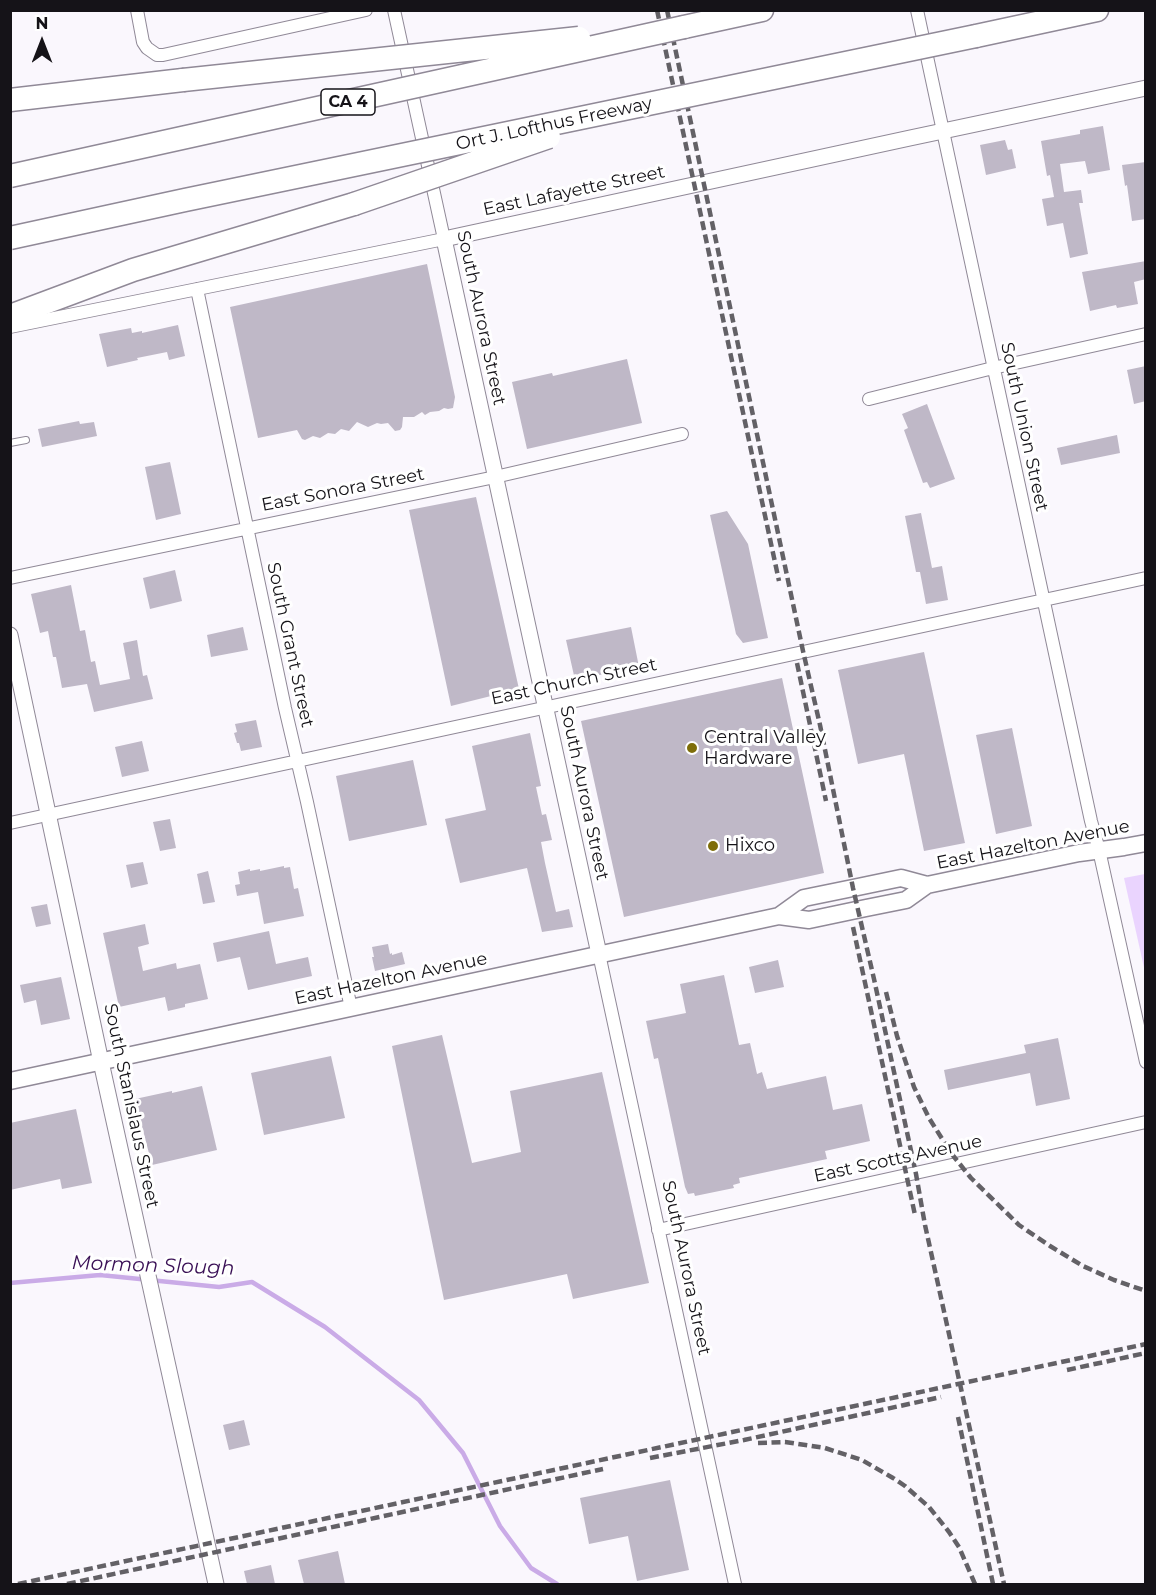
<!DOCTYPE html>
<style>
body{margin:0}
#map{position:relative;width:1156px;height:1595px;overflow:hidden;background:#faf7fd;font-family:Montserrat,sans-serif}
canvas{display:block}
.frame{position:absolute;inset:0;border:12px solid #151318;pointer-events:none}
.north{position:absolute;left:12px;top:12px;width:60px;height:60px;-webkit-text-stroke:4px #fff;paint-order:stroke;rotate:0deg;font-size:16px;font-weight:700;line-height:24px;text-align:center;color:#151318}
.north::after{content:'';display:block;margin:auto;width:21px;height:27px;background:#151318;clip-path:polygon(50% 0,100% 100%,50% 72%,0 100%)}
</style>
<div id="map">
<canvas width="1156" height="1595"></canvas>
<div class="frame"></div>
<div class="north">N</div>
</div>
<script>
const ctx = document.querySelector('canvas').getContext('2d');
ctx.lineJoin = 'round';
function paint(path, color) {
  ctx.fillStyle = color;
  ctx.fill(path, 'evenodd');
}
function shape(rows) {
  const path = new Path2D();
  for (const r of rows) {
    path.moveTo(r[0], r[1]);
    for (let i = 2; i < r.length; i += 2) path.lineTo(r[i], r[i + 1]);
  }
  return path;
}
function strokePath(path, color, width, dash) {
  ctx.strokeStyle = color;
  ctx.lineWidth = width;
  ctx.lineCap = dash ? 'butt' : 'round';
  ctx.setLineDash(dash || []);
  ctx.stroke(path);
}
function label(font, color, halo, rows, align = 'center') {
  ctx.font = font + ' Montserrat,sans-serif';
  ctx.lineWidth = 6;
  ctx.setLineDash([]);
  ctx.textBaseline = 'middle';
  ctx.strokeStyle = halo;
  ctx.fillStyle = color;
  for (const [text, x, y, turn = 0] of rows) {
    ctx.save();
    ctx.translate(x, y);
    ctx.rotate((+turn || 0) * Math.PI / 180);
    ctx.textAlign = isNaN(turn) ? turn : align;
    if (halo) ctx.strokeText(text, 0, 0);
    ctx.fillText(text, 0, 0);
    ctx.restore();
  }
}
paint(shape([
 [1145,874,1146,874,1145,972,1124,878]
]), '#ead4fe');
strokePath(shape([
 [10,1283,100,1275,219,1287,252,1282,325,1327,419,1400,463,1453,500,1526,531,1568,557,1584]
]), '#caabe7', 4.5);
paint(shape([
 [1103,126,1110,170,1088,174,1085,161,1060,164,1064,192,1081,190,1083,203,1079,203,1088,254,1070,258,1063,223,1047,226,1042,199,1054,197,1050,175,1047,176,1041,141,1080,134,1080,130],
 [1005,140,1008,150,1012,149,1016,168,986,175,980,145],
 [1146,162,1146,219,1132,221,1127,185,1125,186,1122,165],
 [1146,261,1146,279,1134,282,1138,304,1117,308,1116,305,1090,311,1082,272],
 [427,264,455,397,453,408,448,409,444,408,439,411,430,412,425,415,422,412,414,417,403,417,402,427,400,430,395,431,388,423,381,424,377,423,368,427,357,422,349,431,341,429,335,434,328,433,320,438,313,436,305,440,302,439,297,430,258,438,230,307],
 [178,325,185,356,169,360,167,352,137,358,138,360,107,367,99,334,131,328,132,333,142,331,142,333],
 [627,359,642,423,527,449,512,382,552,373,553,376],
 [1146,366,1146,401,1134,404,1127,370],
 [927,404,955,479,930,488,927,482,923,483,904,430,908,428,902,414],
 [79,421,80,424,94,422,97,436,42,447,38,429],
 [1117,435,1120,453,1061,465,1057,448],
 [170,462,181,514,156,520,145,467],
 [476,497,519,689,451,706,409,510],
 [727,511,748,544,768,638,743,643,736,634,710,515],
 [921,513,932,568,942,566,948,600,926,604,920,572,916,572,905,516],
 [175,570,182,601,150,609,143,578],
 [71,585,80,631,85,630,91,662,95,661,100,685,130,679,123,643,137,640,143,676,147,675,153,699,94,712,87,684,62,688,56,657,53,657,48,631,40,633,31,594],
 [243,627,248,650,211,657,207,635],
 [631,627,639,667,575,680,566,640],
 [924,652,965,843,924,851,904,754,858,764,838,670],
 [782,678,824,873,624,917,581,721],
 [256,720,262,747,241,751,239,743,237,743,234,733,237,732,235,724],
 [1012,728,1032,826,996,834,976,735],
 [530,733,541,786,536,787,542,815,546,814,552,840,541,842,545,863,556,912,569,909,573,927,542,932,527,868,460,883,445,819,486,810,472,746],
 [142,741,149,771,122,777,115,747],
 [413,760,427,825,349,841,336,776],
 [170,819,176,848,160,851,153,822],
 [143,862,148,884,131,888,126,865],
 [284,866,284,868,290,867,294,889,298,888,304,916,264,924,258,892,237,896,235,885,240,884,238,872,250,869,250,871,260,869,260,871],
 [208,871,215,902,203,904,197,874],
 [47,904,51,924,36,927,31,907],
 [145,924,149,944,138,947,143,971,176,963,177,969,200,964,208,999,185,1004,185,1007,168,1011,165,997,119,1007,103,933],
 [269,931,276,964,308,957,312,976,248,990,240,957,217,962,213,943],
 [388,944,390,954,392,953,392,955,402,952,405,964,375,971,372,957,374,957,372,947],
 [778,960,784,987,755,993,749,967],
 [724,975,739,1045,750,1043,757,1074,762,1072,767,1089,826,1076,833,1110,862,1104,870,1141,825,1151,827,1159,739,1178,740,1183,733,1185,734,1188,695,1196,694,1193,688,1194,685,1187,658,1058,654,1059,646,1021,686,1013,680,984],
 [61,977,70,1019,41,1025,36,1000,24,1003,20,985],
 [442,1035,472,1163,521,1152,510,1091,602,1072,649,1283,573,1299,567,1274,444,1300,392,1046],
 [1058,1038,1070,1099,1036,1106,1030,1073,948,1090,944,1070,1026,1053,1024,1045],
 [331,1056,345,1118,264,1135,251,1073],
 [202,1086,217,1150,152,1165,135,1099,172,1091,172,1093],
 [76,1109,92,1183,62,1189,60,1179,10,1190,10,1123],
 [244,1420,250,1445,229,1450,223,1425],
 [670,1480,689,1570,637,1581,628,1536,589,1544,580,1498],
 [338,1551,345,1584,304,1584,298,1560],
 [271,1565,275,1584,247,1584,244,1571]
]), '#bfb8c7');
const service = shape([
 [10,443,26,440]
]);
const minor = shape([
 [137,10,143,42,147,48,157,55,163,55,366,10],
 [917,10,1091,821,1099,850,1146,1062],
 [197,289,285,708,307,802,351,1008],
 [10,327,444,239,394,10],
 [869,399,993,368,1146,334],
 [10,578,495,477,682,434],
 [10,823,1146,578],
 [599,954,735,1584],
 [658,1230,1146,1122]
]);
const tertiary = shape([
 [10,635,101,1062,216,1584],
 [599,954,444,239,910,138,1146,88]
]);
const secondary = shape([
 [779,916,804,898,853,888,901,878,927,885],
 [10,1081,779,916,809,920,866,908,906,900,927,885,1079,853,1124,847,1146,843]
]);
const motorway = shape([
 [684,27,762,10],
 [976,36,1097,10],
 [10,100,183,80],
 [10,316,133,270,354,204]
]);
strokePath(service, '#908997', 8);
strokePath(minor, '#908997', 14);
strokePath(tertiary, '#908997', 17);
strokePath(secondary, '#908997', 19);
strokePath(motorway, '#908997', 25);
strokePath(service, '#fff', 6);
strokePath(minor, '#fff', 12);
strokePath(tertiary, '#fff', 15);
strokePath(secondary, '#fff', 16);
strokePath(motorway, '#fff', 22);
strokePath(shape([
 [657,10,779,581],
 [667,10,803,651,820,725,853,888,874,979,916,1174,925,1225,1004,1584],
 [797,663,826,801],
 [853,927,915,1215],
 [886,992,897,1036,914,1087,929,1118,951,1153,971,1178,1019,1225,1050,1246,1083,1266,1114,1280,1146,1291],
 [1067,1370,1146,1353],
 [958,1417,993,1584],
 [758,1443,785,1442,825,1448,862,1460,893,1478,905,1486,929,1507,949,1532,959,1547,975,1584],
 [650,1458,744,1440,941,1397],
 [18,1584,1146,1344],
 [67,1584,603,1469]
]), '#636166', 4.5, [9, 4.5]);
const motorwayBridge = shape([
 [183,80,579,38],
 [10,176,684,27],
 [354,204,549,137],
 [10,238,185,200,976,36]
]);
strokePath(motorwayBridge, '#908997', 25, []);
strokePath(motorwayBridge, '#fff', 22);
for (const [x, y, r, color] of [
 [692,748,6,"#7e6d09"],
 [713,846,6,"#7e6d09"]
]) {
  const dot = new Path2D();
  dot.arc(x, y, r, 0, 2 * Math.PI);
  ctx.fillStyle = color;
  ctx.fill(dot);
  strokePath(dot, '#fff', 2);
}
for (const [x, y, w] of [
 [348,102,54]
]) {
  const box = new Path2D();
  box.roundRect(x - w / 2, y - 13, w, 26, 4.5);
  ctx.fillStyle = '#fff';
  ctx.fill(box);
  strokePath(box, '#151318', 1.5);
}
label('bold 16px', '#151318', null, [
 ["CA 4",348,102]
]);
label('18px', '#151318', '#fff', [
 ["Ort J. Lofthus Freeway",554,124,-12],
 ["East Lafayette Street",574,191,-12],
 ["South Aurora Street",481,318,78],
 ["South Union Street",1024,427,78],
 ["East Sonora Street",343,490,-11],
 ["South Grant Street",290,645,78],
 ["East Church Street",574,682,-12],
 ["South Aurora Street",584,793,78],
 ["East Hazelton Avenue",1033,845,-11],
 ["East Hazelton Avenue",391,979,-12],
 ["South Stanislaus Street",131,1106,78],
 ["East Scotts Avenue",898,1159,-12],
 ["South Aurora Street",686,1268,78]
]);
label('18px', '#151318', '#fff', [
 ["Central Valley",704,738],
 ["Hardware",704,759],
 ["Hixco",725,846]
], 'left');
label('italic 20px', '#390f55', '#fff', [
 ["Mormon Slough",153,1266,2]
]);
</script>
